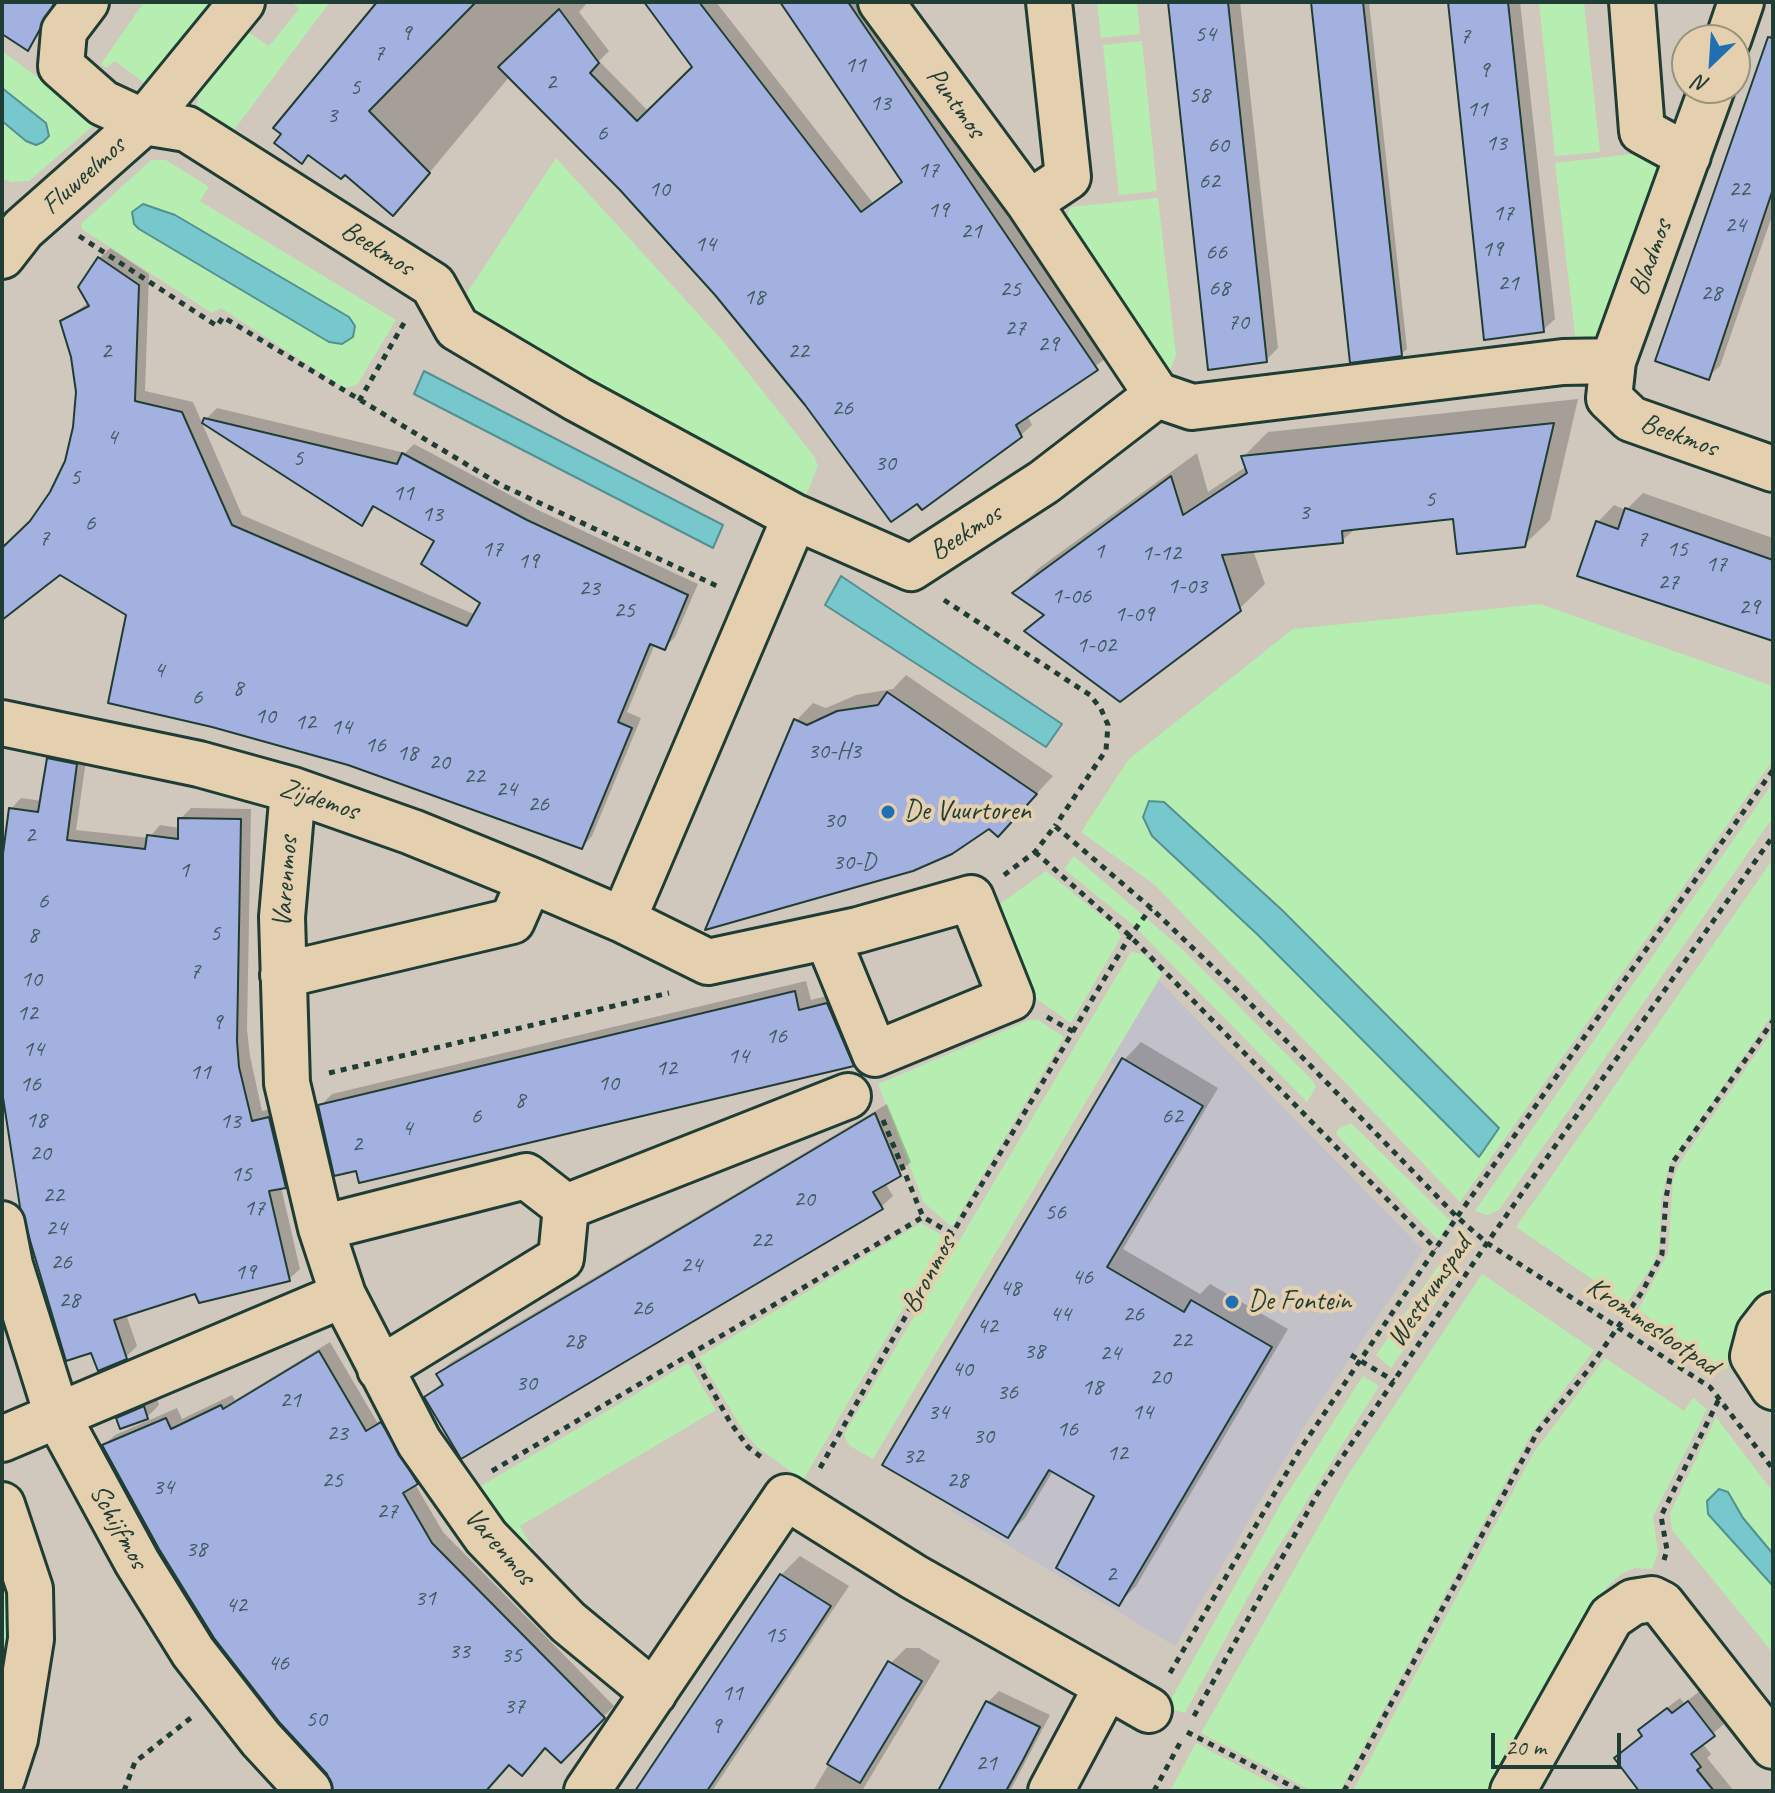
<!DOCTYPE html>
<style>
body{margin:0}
#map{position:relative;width:1775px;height:1793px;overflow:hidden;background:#d0c7bd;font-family:Caveat,sans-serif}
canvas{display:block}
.frame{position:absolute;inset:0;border:4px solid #1f3d34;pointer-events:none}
.north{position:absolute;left:1671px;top:24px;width:80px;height:80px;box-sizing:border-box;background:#e4d0ae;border:2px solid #95957d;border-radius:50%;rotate:205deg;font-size:22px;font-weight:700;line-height:32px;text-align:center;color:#1f3d34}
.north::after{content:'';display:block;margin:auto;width:28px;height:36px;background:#1f6fb2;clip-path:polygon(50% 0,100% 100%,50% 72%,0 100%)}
.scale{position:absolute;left:1491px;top:1733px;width:130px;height:36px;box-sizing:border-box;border:4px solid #1f3d34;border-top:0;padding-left:10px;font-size:24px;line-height:28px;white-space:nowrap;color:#1f3d34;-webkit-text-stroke:6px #e4d0ae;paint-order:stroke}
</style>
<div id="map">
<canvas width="1775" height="1793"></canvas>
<div class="frame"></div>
<div class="north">N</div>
<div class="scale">20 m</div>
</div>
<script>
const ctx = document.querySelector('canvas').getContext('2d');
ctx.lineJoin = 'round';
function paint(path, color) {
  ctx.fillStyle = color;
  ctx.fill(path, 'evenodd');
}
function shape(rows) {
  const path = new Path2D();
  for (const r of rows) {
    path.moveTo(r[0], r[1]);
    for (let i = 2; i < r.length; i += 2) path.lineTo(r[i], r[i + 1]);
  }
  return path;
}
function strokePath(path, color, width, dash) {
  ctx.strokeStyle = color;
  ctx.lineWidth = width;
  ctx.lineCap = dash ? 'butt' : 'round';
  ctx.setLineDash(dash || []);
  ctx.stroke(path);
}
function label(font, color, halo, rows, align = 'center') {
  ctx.font = font + ' Caveat,sans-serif';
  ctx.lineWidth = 8;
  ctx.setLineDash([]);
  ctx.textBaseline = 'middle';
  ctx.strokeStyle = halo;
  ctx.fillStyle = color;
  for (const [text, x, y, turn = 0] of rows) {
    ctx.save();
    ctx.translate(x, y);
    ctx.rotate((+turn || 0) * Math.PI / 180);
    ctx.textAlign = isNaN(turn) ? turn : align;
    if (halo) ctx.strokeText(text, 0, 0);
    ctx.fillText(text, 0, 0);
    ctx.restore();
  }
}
paint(shape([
 [1159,981,1423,1250,1303,1428,1175,1646,951,1511,1189,1115,1110,1062]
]), '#c2c0c8');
paint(shape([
 [144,2,219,2,154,90,115,61,106,68,101,64],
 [292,2,330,2,228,138,200,115,196,107,201,88,243,29,269,46,299,9],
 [1097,2,1137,2,1140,34,1101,38],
 [1539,2,1584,2,1600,152,1555,156],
 [1142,41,1157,191,1119,195,1103,45],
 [2,51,84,112,93,126,29,181,11,182,2,178,2,121,26,141,49,129,2,88],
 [1641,153,1663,162,1599,339,1576,343,1555,163],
 [556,158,723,341,814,456,818,466,803,503,464,310,461,302],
 [151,160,166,160,209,187,200,201,396,320,357,385,344,388,221,308,212,313,82,229,81,224],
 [175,215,258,267,336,345,134,224],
 [1158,198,1176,355,1171,369,1162,376,1065,218,1071,207],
 [1540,604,1773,686,1773,760,1460,1202,1155,885,1081,832,1129,759,1293,629],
 [1152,836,1282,910,1499,1128,1258,935],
 [1773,783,1773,817,1499,1210,1487,1215,1475,1211],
 [1074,856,1182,949,1312,1080,1316,1087,1307,1102,1133,925,1064,869],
 [1773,859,1773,1013,1669,1165,1661,1202,1659,1248,1653,1264,1627,1303,1516,1227],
 [1046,871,1115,927,1121,937,1071,1023,1035,998,1000,909,1001,903],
 [1131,952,1143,954,1162,974,873,1459,850,1446,844,1436,846,1431],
 [1029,1020,1038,1020,1064,1037,952,1227,924,1203,878,1084],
 [1773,1030,1773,1302,1725,1370,1638,1310,1668,1253,1673,1180,1679,1164],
 [1351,1123,1451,1221,1438,1240,1336,1134,1338,1129],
 [921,1223,945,1237,803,1480,757,1447,744,1432,699,1357],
 [1441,1262,1454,1275,1391,1368,1376,1355],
 [1482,1274,1594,1350,1531,1434,1340,1791,1312,1791,1201,1733,1348,1475],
 [1605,1358,1684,1411,1693,1398,1707,1409,1653,1516,1658,1552,1652,1569,1635,1568,1621,1574,1607,1587,1497,1791,1353,1791,1534,1452],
 [688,1363,716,1410,520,1526,532,1548,525,1552,471,1492],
 [1363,1376,1379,1386,1257,1581,1185,1713,1166,1708,1283,1500],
 [1716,1417,1773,1492,1773,1554,1743,1518,1728,1492,1756,1565,1773,1586,1773,1653,1672,1530,1670,1513],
 [2,1546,15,1608,2,1734],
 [1196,1743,1286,1791,1170,1791]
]), '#b6eeb1');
const water = shape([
 [2,88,46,123,49,136,43,142,36,145,26,141,2,121,2,88],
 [143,204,175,215,349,317,355,326,353,337,342,344,329,342,139,229,134,224,132,212,143,204],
 [424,371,723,525,713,548,414,394,424,371],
 [841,576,1062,724,1046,747,825,605,841,576],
 [1149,801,1164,802,1282,910,1499,1128,1479,1157,1258,935,1152,836,1143,817,1149,801],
 [1719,1489,1728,1492,1743,1518,1773,1554,1773,1586,1708,1514,1707,1501,1719,1489]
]);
paint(water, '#77c8cd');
strokePath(water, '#549090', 2);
paint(shape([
 [2,2,55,2,49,22,28,48,2,32],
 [381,2,588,2,579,12,609,51,599,61,649,112,694,67,646,2,716,2,873,203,903,180,782,2,866,2,1108,357,1027,415,1032,425,1021,435,918,502,806,404,716,294,622,188,510,76,404,203,309,154,302,162],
 [1170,2,1240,2,1278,348,1266,360],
 [1313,2,1369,2,1407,349,1401,354],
 [1450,2,1520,2,1555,319,1543,330],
 [1773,28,1773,213,1720,366,1708,377,1657,360],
 [110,248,149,274,145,391,193,402,242,515,476,615,483,602,437,540,376,506,361,523,206,419,217,408,405,453,414,444,538,510,698,584,675,637,664,648,655,644,627,712,641,718,592,836,582,847,128,614,60,573,2,617,2,546,32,521,52,493,67,462,75,427,78,392,73,357,62,322,89,302,99,259],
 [1578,399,1550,520,1524,545,1455,517,1356,528,1342,541,1253,550,1265,584,1239,609,1027,631,1045,613,1015,592,1039,568,1197,453,1208,492,1247,466,1243,457,1268,432],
 [1643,493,1773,538,1773,641,1598,522,1614,505,1626,510],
 [906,675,1053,776,1015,817,989,826,796,721,813,703,826,708,856,695,893,689],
 [60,748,87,754,76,830,149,838,160,825,180,828,180,819,191,808,251,809,247,1030,250,1056,262,1111,280,1107,296,1175,281,1187,300,1269,289,1279,196,1292,126,1314,137,1346,126,1357,2,1060,2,902,11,809,21,798,42,801,49,759],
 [806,981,811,1000,839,993,864,1053,853,1064,357,1168,320,1106,332,1094],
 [1141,1042,1218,1088,1123,1249,1200,1294,1210,1284,1288,1329,1136,1586,1119,1603,1097,1495,1053,1471,1025,1518,1007,1536,1124,1060],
 [887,1104,911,1162,885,1183,893,1196,881,1207,462,1456,426,1397,443,1382,439,1374,450,1363],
 [330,1342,377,1422,392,1413,427,1472,415,1484,443,1532,614,1706,561,1760,546,1746,509,1763,485,1791,334,1791,329,1773,104,1445,115,1435,177,1408,182,1419,232,1395,235,1400],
 [156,1396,159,1405,147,1417,121,1427,118,1419,130,1407],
 [800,1556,849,1586,712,1791,638,1791,781,1575],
 [906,1648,919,1648,940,1661,862,1791,813,1791,886,1668],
 [999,1691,1050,1715,1010,1791,940,1791,987,1703],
 [1700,1691,1725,1723,1702,1743,1711,1754,1707,1758,1734,1791,1651,1791,1616,1758,1644,1735,1641,1730,1652,1719,1680,1698,1684,1703]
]), '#0003');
const building = shape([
 [2,2,55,2,28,51,2,34,2,2],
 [377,2,476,2,369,111,430,173,393,216,345,175,341,179,308,155,302,164,274,143,281,134,273,128,377,2],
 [644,2,699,2,861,212,902,182,780,2,848,2,1098,370,1016,425,1022,437,922,510,917,504,891,522,805,405,715,295,620,190,498,67,559,9,599,63,590,73,637,121,692,67,644,2],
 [1168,2,1228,2,1267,362,1208,370,1168,2],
 [1311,2,1363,2,1402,356,1350,363,1311,2],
 [1448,2,1508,2,1544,332,1484,340,1448,2],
 [1768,37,1773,38,1773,189,1709,380,1655,361,1768,37],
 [98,257,139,285,135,401,182,412,232,525,467,626,480,603,421,564,434,541,373,506,362,526,202,423,204,418,397,464,402,453,527,520,688,595,665,650,650,644,618,722,632,728,582,849,348,765,212,727,108,703,126,615,60,575,2,620,2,548,30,521,50,492,65,461,73,427,76,392,71,357,60,321,89,306,78,287,98,257],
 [1554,423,1525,547,1457,554,1453,519,1342,531,1343,543,1222,555,1241,611,1120,702,1024,631,1044,615,1012,593,1171,476,1183,515,1247,473,1241,456,1554,423],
 [1625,508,1773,560,1773,641,1577,576,1596,521,1618,529,1625,508],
 [887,692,1037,794,998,837,989,829,952,854,913,871,705,930,794,719,807,725,837,711,878,705,887,692],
 [47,758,77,764,67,840,145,849,147,835,178,839,178,818,241,819,237,1041,239,1067,252,1121,269,1117,286,1188,269,1191,290,1281,199,1303,195,1294,114,1320,127,1359,98,1371,91,1353,66,1361,20,1207,2,1091,2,861,9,808,38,812,47,758],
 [795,991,799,1010,827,1003,854,1066,359,1183,356,1171,334,1176,318,1105,795,991],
 [1122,1058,1203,1106,1107,1267,1184,1312,1191,1300,1272,1347,1119,1606,1056,1568,1094,1496,1049,1470,1008,1538,882,1465,1122,1058],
 [875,1113,901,1176,873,1192,883,1209,461,1459,424,1397,443,1385,436,1374,875,1113],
 [319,1351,366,1431,381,1422,418,1484,403,1493,432,1543,605,1718,561,1763,545,1748,522,1776,509,1765,486,1791,333,1791,327,1774,280,1723,214,1638,159,1549,102,1445,166,1418,171,1429,221,1405,223,1409,319,1351],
 [144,1406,148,1419,120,1429,116,1418,144,1406],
 [780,1574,831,1606,795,1661,707,1791,635,1791,780,1574],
 [888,1661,922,1681,860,1783,827,1764,888,1661],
 [986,1701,1040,1727,1023,1760,1006,1791,938,1791,986,1701],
 [1688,1701,1715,1736,1691,1754,1701,1767,1697,1770,1714,1791,1639,1791,1614,1758,1642,1736,1638,1730,1667,1708,1672,1713,1688,1701]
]);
paint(building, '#a3b1e0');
strokePath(building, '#1f3d34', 2);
const minor = shape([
 [86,2,64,31,61,66,103,103,144,122,187,129,433,285,457,328,577,399,795,517,911,568,1044,482,1157,395,1192,407,1563,362,1613,361,1609,398,1631,419,1773,469],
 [881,2,1029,203,1157,395],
 [1632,2,1642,131,1688,156],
 [1728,40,1741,2],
 [1029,203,1068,177,1049,2],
 [2,256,23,229,144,122,242,2],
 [1613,361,1712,88],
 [2,723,199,764,293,790,412,832,530,880,623,920,708,962,858,930,971,898,1011,998,875,1054,827,937],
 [293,790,282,917,287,1083,321,1228,343,1295,419,1442,486,1537,568,1622,654,1693],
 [623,920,795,517],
 [283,975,512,921,530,880],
 [566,1207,848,1096],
 [2,1224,10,1265,57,1415,137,1562,193,1652,261,1739,309,1791],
 [321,1228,526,1176,566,1207,561,1258,380,1369],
 [1773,1315,1759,1333,1753,1356,1773,1387],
 [2,1439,343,1295],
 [2,1505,30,1589,31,1639,15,1739,2,1779],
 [587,1791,786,1497,914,1577,1107,1686],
 [1051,1791,1107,1686,1149,1710],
 [1513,1791,1611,1617,1633,1602,1652,1599,1662,1604,1773,1746]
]);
strokePath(minor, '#1f3d34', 50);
strokePath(shape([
 [79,236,217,326,223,317,499,484,717,586],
 [359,401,404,323],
 [944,600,1090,695,1101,709,1108,725,1106,750,1055,826],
 [1035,852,1130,936,1436,1249],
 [1004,875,1035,852,1055,826,1151,908,1240,993,1457,1217,1487,1243,1710,1387,1773,1469],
 [1047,1017,1074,1032],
 [329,1073,669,993],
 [883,1120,923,1217],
 [691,1353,730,1422,748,1447,765,1460],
 [1351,1355,1394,1381],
 [820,1468,952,1234,1130,936,1151,908],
 [492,1471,923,1217,952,1234],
 [1664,1560,1667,1550,1661,1516,1719,1399],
 [1170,1673,1301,1448,1457,1217,1773,770],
 [1194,1716,1318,1493,1487,1243,1773,836],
 [1187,1732,1301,1791],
 [124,1791,135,1762,192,1717],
 [1154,1791,1180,1743],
 [1344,1791,1538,1431,1589,1369,1642,1292,1662,1254,1666,1198,1673,1162,1773,1021]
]), '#1f3d34', 5, [6, 6]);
strokePath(minor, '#e4d0ae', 44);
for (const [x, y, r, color] of [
 [888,812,8,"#1f6fb2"],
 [1232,1302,8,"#1f6fb2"]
]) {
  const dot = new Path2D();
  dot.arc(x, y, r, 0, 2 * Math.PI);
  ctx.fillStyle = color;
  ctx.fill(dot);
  strokePath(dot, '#e4d0ae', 3);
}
label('24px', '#405a5f', null, [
 ["9",406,34],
 ["54",1205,35],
 ["7",1465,37],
 ["7",379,54],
 ["11",855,66],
 ["9",1484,71],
 ["2",551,83],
 ["5",355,88],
 ["58",1199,96],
 ["13",880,104],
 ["11",1477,110],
 ["3",332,116],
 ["6",602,134],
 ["13",1496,144],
 ["60",1218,146],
 ["17",928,171],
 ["62",1209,182],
 ["10",659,190],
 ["22",1739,190],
 ["19",938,211],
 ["17",1503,214],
 ["24",1735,226],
 ["21",971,232],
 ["14",705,245],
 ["19",1492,250],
 ["66",1216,253],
 ["21",1508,284],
 ["68",1219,289],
 ["25",1010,290],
 ["28",1711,294],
 ["18",754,298],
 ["70",1238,323],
 ["27",1015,329],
 ["29",1048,345],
 ["2",106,352],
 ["22",798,352],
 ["26",842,409],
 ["4",112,438],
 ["5",298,459],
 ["30",885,464],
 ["5",75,478],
 ["11",403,494],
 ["5",1430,500],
 ["3",1304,513],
 ["13",432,515],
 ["6",90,524],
 ["7",44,539],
 ["7",1642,540],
 ["17",492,550],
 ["15",1677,550],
 ["1",1099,552],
 ["1-12",1161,554],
 ["19",528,562],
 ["17",1716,565],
 ["27",1668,583],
 ["1-03",1187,587],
 ["23",589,589],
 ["1-06",1071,597],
 ["29",1749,608],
 ["25",624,611],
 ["1-09",1134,615],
 ["1-02",1096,646],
 ["4",159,671],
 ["8",238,689],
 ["6",197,698],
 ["10",265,717],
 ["12",305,723],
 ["14",341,728],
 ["16",375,746],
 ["30-H3",834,752],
 ["18",407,754],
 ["20",439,763],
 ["22",474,777],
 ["24",506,790],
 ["26",538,805],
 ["30",834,821],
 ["2",30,836],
 ["30-D",854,863],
 ["1",184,871],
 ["6",43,902],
 ["5",215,934],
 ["8",33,936],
 ["7",195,972],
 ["10",31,980],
 ["12",27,1014],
 ["9",217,1023],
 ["16",776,1037],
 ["14",33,1050],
 ["14",738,1057],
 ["12",666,1069],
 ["11",200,1073],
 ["10",608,1084],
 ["16",30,1085],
 ["8",520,1101],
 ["6",476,1117],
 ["62",1172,1117],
 ["18",36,1121],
 ["13",230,1122],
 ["4",407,1129],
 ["2",357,1145],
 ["20",40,1154],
 ["15",241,1175],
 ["22",53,1196],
 ["20",804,1200],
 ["17",254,1209],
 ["56",1055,1213],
 ["24",56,1229],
 ["22",761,1241],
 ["26",61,1263],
 ["24",691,1266],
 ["19",245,1273],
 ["46",1082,1278],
 ["48",1010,1289],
 ["28",69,1301],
 ["26",642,1309],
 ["44",1060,1315],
 ["26",1133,1315],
 ["42",987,1327],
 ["22",1181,1341],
 ["28",574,1342],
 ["38",1034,1352],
 ["24",1110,1354],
 ["40",962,1370],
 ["20",1160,1378],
 ["30",526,1384],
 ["18",1092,1388],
 ["36",1007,1393],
 ["21",290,1401],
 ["34",938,1413],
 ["14",1142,1413],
 ["16",1067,1430],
 ["23",337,1434],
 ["30",983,1437],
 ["12",1117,1454],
 ["32",913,1457],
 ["25",332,1481],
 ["28",957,1481],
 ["34",163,1488],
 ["27",387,1512],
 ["38",196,1550],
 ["2",1111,1575],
 ["31",425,1599],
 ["42",236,1606],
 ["15",775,1636],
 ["33",459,1652],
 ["35",511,1656],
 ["46",278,1664],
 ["11",732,1694],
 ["37",514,1707],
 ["50",316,1720],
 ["9",716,1727],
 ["21",986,1764]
]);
label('28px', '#1f3d34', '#e4d0ae', [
 ["Puntmos",955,103,54],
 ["Fluweelmos",84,176,-42],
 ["Beekmos",377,249,32],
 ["Bladmos",1651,258,-70],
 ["Beekmos",1679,436,20],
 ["Beekmos",966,533,-33],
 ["Zijdemos",319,800,18],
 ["Varenmos",286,882,-86],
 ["Bronmos",929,1275,-61],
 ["Westrumspad",1430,1292,-56],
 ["Krommeslootpad",1652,1327,34],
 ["Schijfmos",118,1527,61],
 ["Varenmos",499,1547,49]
]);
label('28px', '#1f3d34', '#e4d0ae', [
 ["De Vuurtoren",904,812],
 ["De Fontein",1248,1302]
], 'left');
</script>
